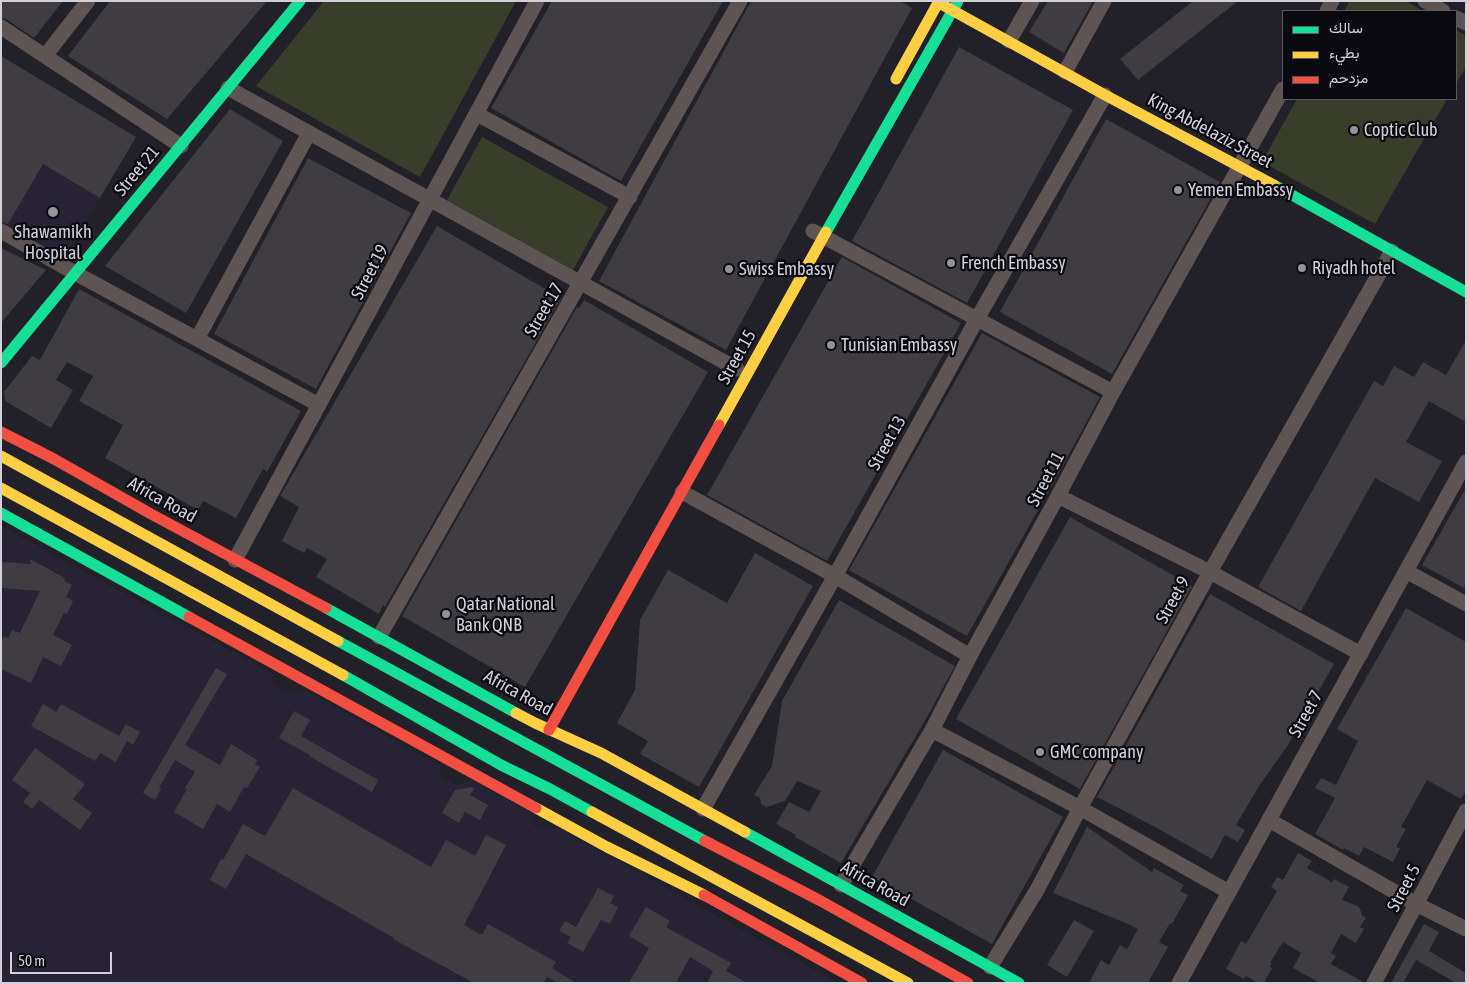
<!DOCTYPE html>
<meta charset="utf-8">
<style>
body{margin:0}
#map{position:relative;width:1467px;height:984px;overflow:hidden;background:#222028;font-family:"Asap Condensed",Vazirmatn,sans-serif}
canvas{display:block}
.frame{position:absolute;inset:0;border:2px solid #d2d1da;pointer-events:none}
.legend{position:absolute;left:1282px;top:10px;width:175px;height:90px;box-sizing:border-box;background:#0a090f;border:1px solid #5a5960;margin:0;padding:6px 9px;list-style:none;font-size:15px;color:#d2d1da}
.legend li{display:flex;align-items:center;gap:10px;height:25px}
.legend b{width:25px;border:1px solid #5a5960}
.scale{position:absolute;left:10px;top:952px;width:102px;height:22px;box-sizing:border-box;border:2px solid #d2d1da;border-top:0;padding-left:6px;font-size:15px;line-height:18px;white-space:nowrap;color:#d2d1da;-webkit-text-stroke:4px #0a090f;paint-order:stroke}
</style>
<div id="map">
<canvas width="1467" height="984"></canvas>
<div class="frame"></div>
<ul class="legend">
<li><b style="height:6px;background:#16e098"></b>سالك</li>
<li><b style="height:6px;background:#ffcf43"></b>بطيء</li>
<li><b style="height:6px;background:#f24e42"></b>مزدحم</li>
</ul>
<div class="scale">50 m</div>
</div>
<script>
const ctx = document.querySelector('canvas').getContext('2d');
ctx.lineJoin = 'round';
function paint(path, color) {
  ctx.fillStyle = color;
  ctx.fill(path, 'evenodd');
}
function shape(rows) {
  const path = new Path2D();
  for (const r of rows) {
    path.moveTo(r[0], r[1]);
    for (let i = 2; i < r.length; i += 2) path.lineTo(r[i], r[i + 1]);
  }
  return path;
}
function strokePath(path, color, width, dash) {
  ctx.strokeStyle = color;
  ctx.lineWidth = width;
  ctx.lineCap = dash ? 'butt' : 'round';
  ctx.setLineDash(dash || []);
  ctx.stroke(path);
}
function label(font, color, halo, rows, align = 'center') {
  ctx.font = font + ' "Asap Condensed",sans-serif';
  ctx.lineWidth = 4.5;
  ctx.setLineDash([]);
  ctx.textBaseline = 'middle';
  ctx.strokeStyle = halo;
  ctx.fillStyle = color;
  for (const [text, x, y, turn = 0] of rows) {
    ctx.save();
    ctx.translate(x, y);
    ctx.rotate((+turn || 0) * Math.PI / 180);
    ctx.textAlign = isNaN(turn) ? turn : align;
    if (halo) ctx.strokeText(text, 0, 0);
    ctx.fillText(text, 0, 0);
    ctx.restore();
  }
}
paint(shape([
 [43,164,100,198,64,259,7,226],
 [1,526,273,674,274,685,282,690,291,694,303,689,440,766,442,777,457,785,471,780,531,813,534,826,537,828,542,830,556,827,839,983,1,983]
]), '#272335');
paint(shape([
 [324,1,516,1,420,177,256,86],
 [1350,1,1406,1,1423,11,1344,11],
 [1456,30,1466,36,1466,67,1456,84],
 [1297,99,1447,99,1375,224,1262,162],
 [482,137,608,207,573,270,447,200]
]), '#383e2a');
paint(shape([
 [1,1,63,1,34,38,6,19,1,18],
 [110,1,267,1,167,119,68,56],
 [552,1,723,1,621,181,491,108],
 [751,1,900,1,912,8,726,350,599,281],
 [1048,1,1093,1,1064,53,1029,32],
 [1193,1,1238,1,1138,80,1120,59],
 [959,47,1073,110,967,303,852,241],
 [1,56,136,137,100,198,43,164,8,224,1,222],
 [230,109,283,141,186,313,105,266],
 [1106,119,1220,182,1112,374,1000,312],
 [308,158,411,213,316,389,214,334],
 [437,226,561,298,385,607,383,605,379,614,316,577,327,559,307,548,304,553,282,541,299,507,280,496],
 [1,248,46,270,1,323],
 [842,257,961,323,827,561,707,495],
 [79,289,301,411,267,472,263,469,236,518,203,501,198,510,105,458,123,425,79,401,93,376,67,362,56,380,73,390,51,428,5,401,4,392,32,356,40,360],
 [584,300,708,372,525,687,402,616,577,307,579,308],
 [982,333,1100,397,1059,473,967,636,849,570],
 [1466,340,1466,422,1429,401,1406,442,1442,461,1419,502,1375,478,1301,611,1258,587,1374,381,1383,386,1394,366,1414,377,1423,362,1446,375],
 [1466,488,1466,589,1422,565],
 [1070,517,1192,586,1080,789,956,719],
 [755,553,813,586,699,787,640,754,648,741,617,723,635,690,640,620,668,570,727,603],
 [30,559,65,578,64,581,72,585,66,597,73,601,67,614,64,613,53,635,72,645,61,666,43,657,31,683,1,669,1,642,4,636,8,638,12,630,20,633,40,591,1,588,2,562,31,564],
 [1210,594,1334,664,1288,745,1259,786,1236,825,1245,830,1238,842,1225,835,1212,859,1157,828,1097,797],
 [839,600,955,666,927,717,841,863,795,837,796,835,776,824,789,802,809,812,821,791,797,781,785,801,767,807,761,804,760,798,754,795,772,766,782,701],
 [1406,608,1466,642,1466,791,1461,799,1427,780,1401,827,1406,829,1396,847,1400,848,1393,862,1364,847,1359,856,1344,848,1343,850,1315,834,1335,798,1315,788,1321,778,1336,785,1358,741,1337,729],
 [216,668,227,674,185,745,220,765,231,744,257,760,255,764,260,767,247,788,244,787,230,812,217,804,203,829,174,812,187,789,185,788,195,772,175,760,159,788,161,789,155,800,143,793],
 [43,704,56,712,61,704,119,736,126,724,140,732,133,745,127,741,116,762,100,753,95,761,31,726],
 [294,711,310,720,301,736,378,780,372,792,309,756,310,755,279,738],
 [35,748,85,784,73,799,92,813,80,830,39,800,32,809,23,802,30,793,12,780],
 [943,750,1063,817,992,944,872,877],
 [471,787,474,789,470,795,488,805,480,820,465,812,459,823,442,813,455,790],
 [293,788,431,867,446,840,475,856,486,835,506,845,464,925,482,935,488,924,556,962,552,968,576,983,558,983,547,977,544,983,474,983,393,939,394,938,246,854,226,889,210,880,221,859,223,860,243,824,265,836],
 [1087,827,1152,872,1154,868,1184,885,1180,891,1188,895,1172,924,1170,923,1159,942,1168,947,1148,983,1089,983,1101,960,1109,965,1120,945,1127,949,1138,929,1128,924,1053,893],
 [1298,853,1312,861,1307,868,1332,882,1334,879,1349,887,1342,900,1358,906,1360,909,1362,915,1366,918,1360,927,1364,929,1356,943,1341,934,1331,953,1336,956,1331,964,1365,983,1320,983,1293,968,1301,953,1283,942,1270,963,1272,963,1270,967,1272,968,1264,983,1258,983,1246,976,1244,979,1226,969,1241,941,1246,944,1277,891,1271,887,1277,877,1283,880],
 [598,888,614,896,610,903,618,907,610,924,601,920,583,952,567,943,571,937,559,931,565,921,576,927],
 [646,907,670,921,666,927,731,963,726,971,747,983,707,983,713,971,690,957,676,983,629,983,649,948,629,936],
 [1074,920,1094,931,1067,977,1047,965],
 [1424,924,1439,932,1429,951,1466,973,1466,983,1456,983,1416,960,1403,983,1391,983]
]), '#3f3c42');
strokePath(shape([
 [1425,1,1443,11],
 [1327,11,1332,1],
 [1456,18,1466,23],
 [1,27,181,146],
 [1009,41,1032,1],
 [45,56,88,1],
 [1065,72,1104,1],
 [228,88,737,369],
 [477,114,630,197],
 [1,231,75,273,319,405],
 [813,231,1113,392],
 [197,339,309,133],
 [682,492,835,576,970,656],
 [1058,496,1210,572,1361,654],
 [235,560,537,1],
 [1406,571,1466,604],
 [379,637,740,1],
 [932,730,1080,808,1229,892],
 [703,809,835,576,977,319,1105,95],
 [1269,820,1416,904,1466,929],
 [841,885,932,730,970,656,1058,496,1113,392,1283,89],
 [990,967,1037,890,1080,808,1210,572,1392,251],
 [1179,983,1466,462],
 [1374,983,1466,811]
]), '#5e5453', 15);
strokePath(shape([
 [1274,185,1466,292],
 [826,232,958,1],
 [1,363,300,1],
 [1,513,189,617],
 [326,608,516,713],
 [338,641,705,841],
 [343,675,501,765,550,789,592,812],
 [745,832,1019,983]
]), '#16e098', 11);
strokePath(shape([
 [941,4,1105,95,1274,185],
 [896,79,939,1],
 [719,425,826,232],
 [1,456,338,641],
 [1,488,343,675],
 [516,713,535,723,601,753,745,832],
 [536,808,607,847,704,895],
 [592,812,908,983]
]), '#ffcf43', 11);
strokePath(shape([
 [1,432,54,459,151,514,326,608],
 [189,617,536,808],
 [549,730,719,425],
 [705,841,819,900,968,983],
 [704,895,862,983]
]), '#f24e42', 11);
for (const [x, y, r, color] of [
 [1354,130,5,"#94939c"],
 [1178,190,5,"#94939c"],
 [53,212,6,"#94939c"],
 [951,263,5,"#94939c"],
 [1302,268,5,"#94939c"],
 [729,269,5,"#94939c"],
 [831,345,5,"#94939c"],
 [446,614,5,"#94939c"],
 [1040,752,5,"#94939c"]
]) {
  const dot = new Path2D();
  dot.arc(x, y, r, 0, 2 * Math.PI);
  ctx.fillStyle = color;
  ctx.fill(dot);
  strokePath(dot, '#0a090f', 2);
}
label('18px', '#d2d1da', '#0a090f', [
 ["Coptic Club",1364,130],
 ["Yemen Embassy",1188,190],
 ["Shawamikh",53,232,"center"],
 ["Hospital",53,253,"center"],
 ["French Embassy",961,263],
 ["Riyadh hotel",1312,268],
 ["Swiss Embassy",739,269],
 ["Tunisian Embassy",841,345],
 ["Qatar National",456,604],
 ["Bank QNB",456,625],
 ["GMC company",1050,752]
], 'left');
label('18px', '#d2d1da', '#0a090f', [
 ["King Abdelaziz Street",1210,131,28],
 ["Street 21",137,171,-50],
 ["Street 19",370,272,-62],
 ["Street 17",544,310,-60],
 ["Street 15",737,357,-61],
 ["Street 13",887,443,-61],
 ["Street 11",1046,479,-62],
 ["Africa Road",162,500,29],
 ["Street 9",1173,600,-61],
 ["Africa Road",518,693,29],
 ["Street 7",1306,714,-61],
 ["Africa Road",875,884,29],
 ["Street 5",1404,888,-62]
]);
</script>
